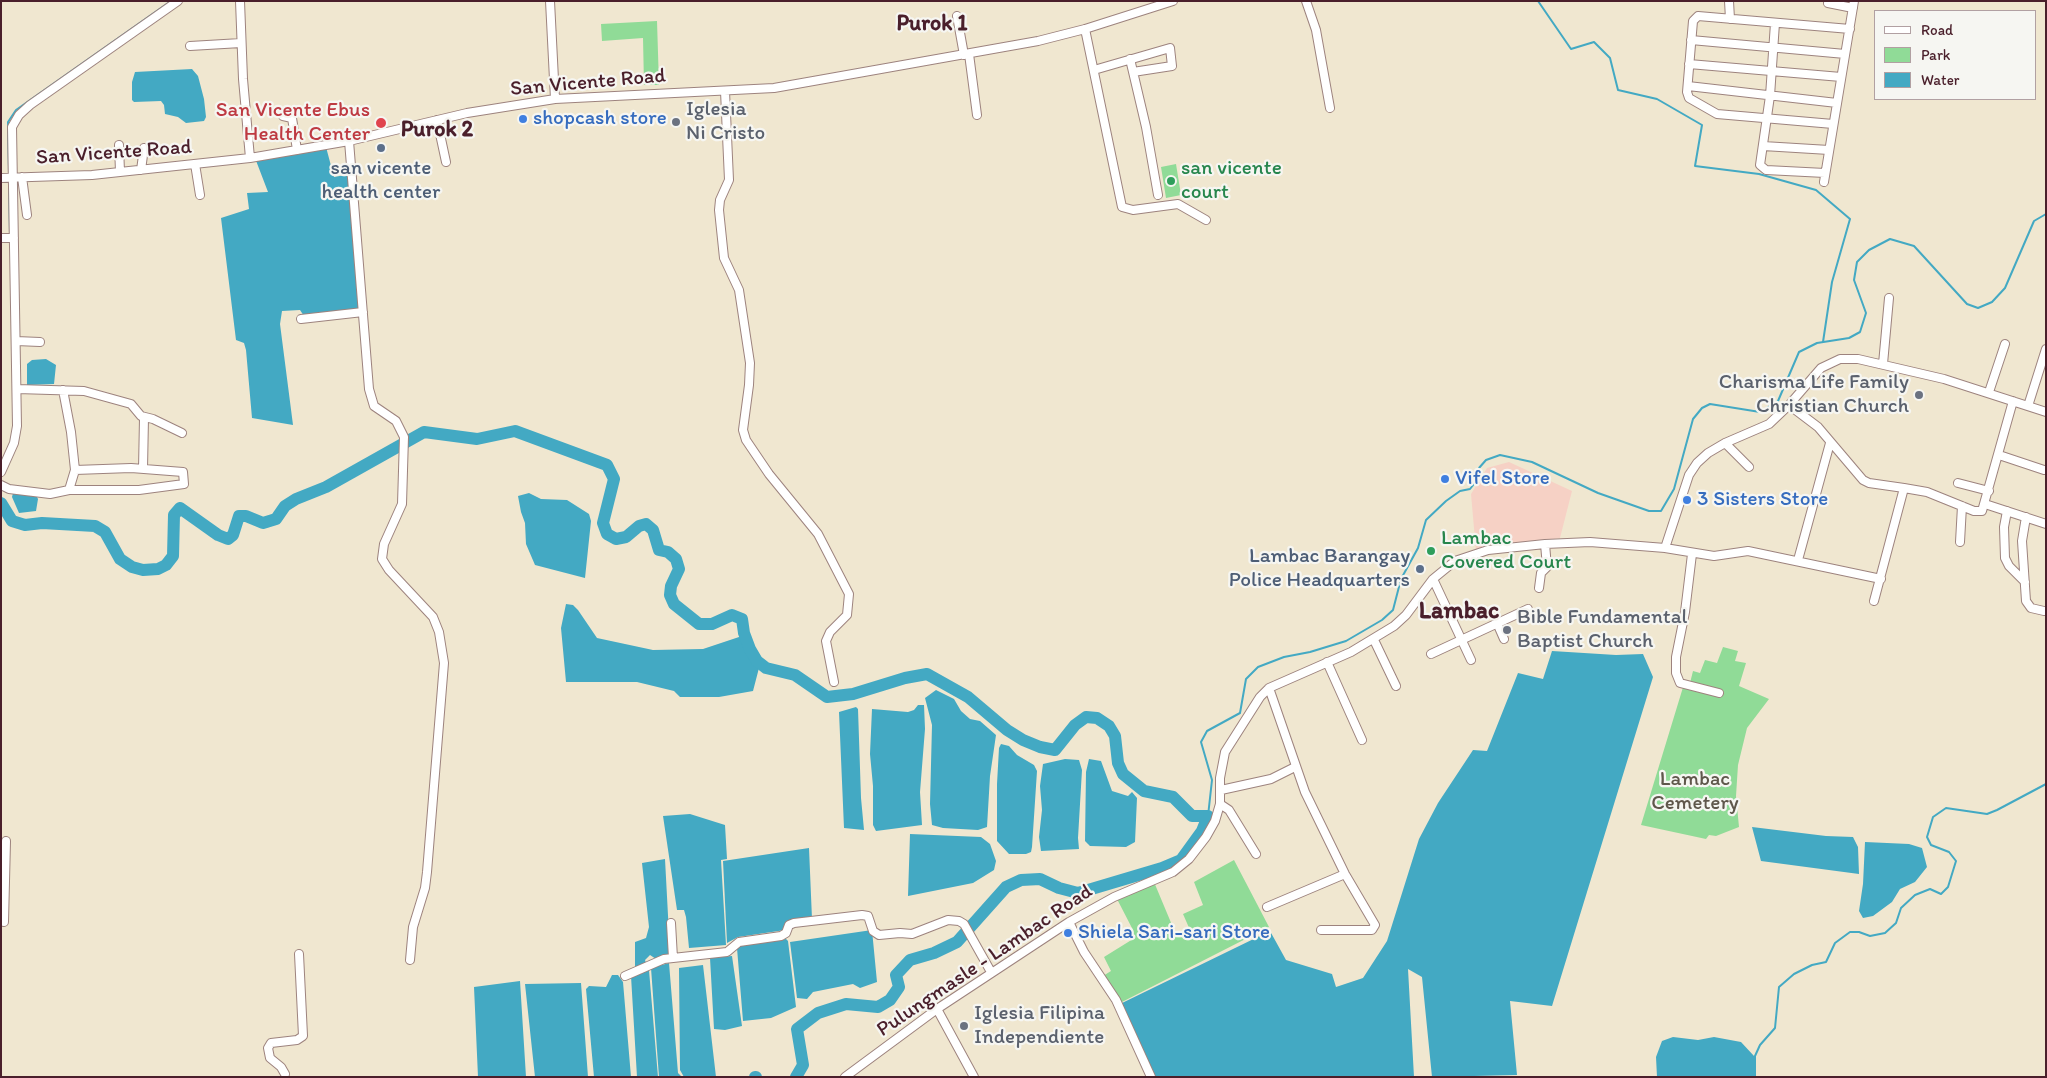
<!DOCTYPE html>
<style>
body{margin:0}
#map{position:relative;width:2047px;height:1078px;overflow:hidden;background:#f0e7d0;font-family:Itim,sans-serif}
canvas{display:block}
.frame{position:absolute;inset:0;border:2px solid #4a1f2b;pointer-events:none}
.legend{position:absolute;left:1874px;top:10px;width:162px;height:90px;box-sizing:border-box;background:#f6f6f2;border:1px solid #b1a0a2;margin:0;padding:6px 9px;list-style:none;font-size:15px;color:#4a1f2b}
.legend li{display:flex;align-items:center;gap:10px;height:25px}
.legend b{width:25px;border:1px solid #b1a0a2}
</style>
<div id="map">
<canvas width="2047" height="1078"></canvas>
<div class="frame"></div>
<ul class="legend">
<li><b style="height:6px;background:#fff"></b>Road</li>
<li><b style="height:14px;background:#90db97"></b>Park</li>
<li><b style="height:14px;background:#43a9c3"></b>Water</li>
</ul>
</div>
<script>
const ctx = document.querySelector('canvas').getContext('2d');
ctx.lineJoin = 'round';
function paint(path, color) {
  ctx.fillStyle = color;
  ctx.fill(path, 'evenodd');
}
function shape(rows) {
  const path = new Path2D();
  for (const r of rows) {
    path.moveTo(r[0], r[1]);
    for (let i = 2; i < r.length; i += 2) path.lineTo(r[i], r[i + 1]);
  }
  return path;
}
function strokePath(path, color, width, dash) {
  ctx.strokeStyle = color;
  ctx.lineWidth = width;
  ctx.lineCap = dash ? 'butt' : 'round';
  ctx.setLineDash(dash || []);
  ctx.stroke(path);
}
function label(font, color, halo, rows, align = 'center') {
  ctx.font = font + ' Itim,sans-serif';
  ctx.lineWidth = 4.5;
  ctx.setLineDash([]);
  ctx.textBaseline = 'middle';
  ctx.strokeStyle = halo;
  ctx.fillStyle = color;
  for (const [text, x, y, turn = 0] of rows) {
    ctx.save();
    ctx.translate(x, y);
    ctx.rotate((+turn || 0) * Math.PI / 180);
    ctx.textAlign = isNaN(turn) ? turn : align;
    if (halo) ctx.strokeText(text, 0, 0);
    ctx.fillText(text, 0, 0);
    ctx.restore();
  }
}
paint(shape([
 [1509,462,1572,491,1560,538,1476,551,1471,494,1487,468]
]), '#f6d1c5');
paint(shape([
 [657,21,659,85,644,85,643,38,602,41,601,24],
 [1176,164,1181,195,1166,198,1161,167],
 [1723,647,1738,651,1735,661,1746,663,1739,686,1769,699,1747,728,1738,765,1736,796,1739,827,1716,836,1709,835,1706,839,1641,825,1684,684,1690,683,1693,671,1700,673,1705,660,1717,663],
 [1234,860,1269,927,1120,1003,1103,976,1111,971,1104,957,1133,939,1133,930,1117,899,1154,882,1177,937,1190,930,1183,914,1203,905,1194,882]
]), '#90db97');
paint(shape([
 [192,69,198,76,204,99,206,117,204,121,186,123,178,117,165,114,164,105,161,101,134,102,132,100,132,82,135,72],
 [326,147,334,177,351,174,362,310,304,316,300,310,282,311,280,324,293,425,252,418,246,350,244,343,236,340,221,218,249,209,247,193,268,192,255,158],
 [46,359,56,365,54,384,27,385,27,364,32,360],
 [13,493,36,495,38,499,36,511,19,513,12,497],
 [529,493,541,499,567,500,589,514,591,521,585,578,535,565,526,544,525,523,521,512,518,496],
 [566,604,573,605,578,610,597,638,653,650,703,649,742,636,751,658,759,668,753,691,719,697,680,697,674,691,637,682,566,682,561,628],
 [1552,651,1616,655,1643,654,1653,677,1552,1006,1510,1001,1517,1075,1432,1077,1422,977,1408,969,1414,1077,1153,1077,1120,1004,1270,931,1286,960,1332,974,1336,987,1363,978,1387,941,1419,839,1438,803,1473,750,1487,751,1518,673,1543,679],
 [936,690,954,699,961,711,970,719,980,721,996,735,990,776,987,827,978,830,943,828,932,825,930,804,932,725,925,698],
 [918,705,924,705,925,729,920,792,922,825,876,831,873,825,873,786,870,754,872,709,908,712,914,710],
 [856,707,858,709,861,798,864,830,844,828,839,712],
 [1001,744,1009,746,1017,755,1034,765,1037,771,1032,847,1031,852,1026,854,1009,854,997,841,997,784,999,748],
 [1065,759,1079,760,1082,770,1078,838,1079,849,1041,851,1039,837,1042,810,1040,786,1043,764],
 [1089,759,1101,761,1112,791,1128,796,1132,792,1137,798,1135,842,1126,847,1090,846,1085,841,1086,772],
 [690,814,725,825,727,859,721,860,726,945,689,948,686,917,684,910,677,910,663,816],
 [1752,827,1826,836,1853,837,1858,847,1859,874,1761,861],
 [910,834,981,837,990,844,996,861,994,870,973,883,908,896],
 [1865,842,1909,844,1922,848,1927,867,1915,882,1900,889,1892,902,1873,916,1863,918,1859,911,1863,884],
 [809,848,812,919,786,921,785,930,738,937,727,943,723,861],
 [665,859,670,953,656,959,650,955,645,960,646,963,635,967,635,942,646,938,649,927,642,863],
 [872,930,877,982,860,988,853,984,813,992,807,999,797,998,790,942],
 [786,939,788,941,796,1007,771,1018,743,1021,737,948,743,944],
 [732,956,742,1026,725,1030,714,1029,710,958],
 [669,963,678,1073,682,1077,659,1077,651,968],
 [703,965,716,1077,684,1077,680,1070,679,968],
 [649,970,658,1077,637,1077,631,976],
 [612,975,618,975,623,982,631,1077,594,1077,586,989,589,986,606,987],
 [520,981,526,1077,478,1077,474,987],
 [581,983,588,1077,535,1077,525,984],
 [1673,1037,1698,1040,1714,1037,1741,1042,1754,1056,1754,1077,1657,1077,1656,1057,1662,1041]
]), '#43a9c3');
strokePath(shape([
 [1538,1,1571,49,1594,42,1610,58,1618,90,1657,99,1702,125,1695,166,1759,174,1816,190,1850,219,1832,282,1823,342],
 [9,173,8,122,16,110,171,1],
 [9,181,10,234],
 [1208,816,1212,780,1201,742,1207,731,1240,713,1246,679,1258,667,1284,657,1310,652,1346,641,1382,620,1393,610,1401,579,1418,548,1426,520,1446,501,1460,491,1470,489,1478,479,1479,468,1486,460,1500,455,1532,462,1598,493,1649,511,1661,511,1674,489,1693,419,1702,408,1710,404,1760,412,1778,401,1799,352,1817,343,1849,338,1860,332,1866,313,1854,280,1857,262,1869,250,1890,239,1914,246,1967,304,1978,308,1992,302,2005,288,2034,221,2046,214],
 [1755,1077,1755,1056,1760,1045,1775,1028,1779,987,1794,974,1812,965,1826,962,1835,943,1850,932,1859,932,1870,936,1885,933,1896,923,1901,908,1915,895,1930,889,1941,894,1948,887,1956,861,1949,852,1931,845,1927,837,1933,817,1946,808,1987,814,1997,810,2046,784]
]), '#43a9c3', 2);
strokePath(shape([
 [1,503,12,521,25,525,42,523,95,526,105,532,120,559,132,567,143,570,158,569,166,565,173,556,174,515,180,508,218,535,228,539,233,535,239,516,246,516,263,523,276,519,285,506,296,499,326,487,424,432,477,439,515,431,607,465,614,479,603,523,607,534,616,539,626,537,639,526,646,524,653,530,659,550,668,552,676,559,679,569,671,586,670,595,674,604,699,624,712,624,732,615,742,619,744,633,750,649,757,661,766,668,795,675,827,697,853,694,905,678,927,674,968,697,1007,730,1023,740,1040,747,1055,750,1075,725,1086,717,1097,718,1109,726,1115,736,1118,763,1123,774,1144,791,1173,797,1192,816,1208,816,1202,831,1181,860,1162,868,1078,893,1059,888,1040,879,1021,880,1006,887,957,942,934,953,910,960,896,975,899,987,890,1000,878,1007,846,1004,818,1013,797,1029,803,1065,796,1077],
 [755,1077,756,1077]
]), '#43a9c3', 12);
const minor = shape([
 [240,1,243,79,250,158],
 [550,1,555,99],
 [1306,1,1316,30,1330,108],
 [1729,1,1730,19],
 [1828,3,1853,8],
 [957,16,964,55],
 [1775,23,1770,96,1760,165,1766,170,1825,173],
 [1085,29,1122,207,1133,210,1178,204,1206,220],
 [1691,40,1845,54],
 [190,46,241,43],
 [969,54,977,115],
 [1130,59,1146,127,1158,195],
 [1689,64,1841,77],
 [1094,70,1170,48,1172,66,1133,72],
 [1688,86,1837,103],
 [725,91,729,180,720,200,719,210,724,258,739,290,750,363,749,385,743,430,746,440,769,474,818,534,849,594,847,615,830,632,826,641,834,682],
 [283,116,292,118,297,150],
 [437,120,446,162],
 [1833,124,1717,114,1689,98,1687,92,1693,21,1698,16,1850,29],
 [349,141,369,389,374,406,396,421,404,437,402,504,384,544,382,559,389,570,433,617,439,632,444,663,427,872,425,888,413,927,410,960],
 [119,145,120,172],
 [1763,146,1829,150],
 [195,164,200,195],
 [141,170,144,148],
 [22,177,27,215],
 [1,178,92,175,250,158,349,141,467,113,555,99,774,88,1038,41,1085,29,1173,1],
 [1824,182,1854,1],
 [1,238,14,238],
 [301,319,363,312],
 [16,341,40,342],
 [1883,364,1889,298],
 [17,389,84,391,131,404,141,416,153,419,182,433],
 [1989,392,2005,344],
 [1789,405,1818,427,1863,480,1869,483,1904,488],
 [2028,406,2046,349],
 [1725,443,1749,467],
 [1999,455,2044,470],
 [143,469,144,418],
 [1,472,14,443,17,426,12,127,19,115,30,105,178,1],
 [1958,483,1989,491],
 [1,485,9,489,50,494,69,490,139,490,184,484,183,472,131,468,75,470,71,432,63,390],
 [69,490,75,470],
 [1985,504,2046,524],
 [2007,511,2004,527,2005,558,2009,566,2025,582],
 [2026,517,2022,541,2026,601,2031,608,2044,611],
 [1960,542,1962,506],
 [1665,548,1714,556,1748,551,1881,579],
 [1692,554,1685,612,1676,657,1676,673,1680,683,1719,693],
 [1798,560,1830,443],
 [1433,579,1471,660],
 [1539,588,1541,573,1547,567,1545,544],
 [1874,601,1904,488,1927,492,1974,511,1982,511,2013,401],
 [1497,623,1504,639],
 [1374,640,1396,686],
 [1431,654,1528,609],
 [1327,662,1362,740],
 [1269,688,1305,792,1345,874,1375,925,1372,930,1321,930],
 [1221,790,1271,779,1295,767],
 [1220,804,1229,810,1256,854],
 [1267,907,1345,874],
 [4,922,6,841],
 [1069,922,1084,952,1116,1000,1151,1077],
 [671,923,673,958],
 [625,976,664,959,727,952,739,942,781,936,786,933,789,925,794,923,862,915,868,916,873,931,879,935,900,933,912,934,948,920,959,921,964,924,991,972],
 [937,1009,974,1077],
 [285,1074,281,1067,270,1058,268,1048,271,1043,297,1040,303,1036,299,954],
 [845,1077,937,1009,1069,922,1114,897,1173,872,1189,859,1206,837,1215,821,1220,804,1220,778,1225,752,1260,697,1269,688,1351,652,1394,626,1406,615,1433,579,1455,561,1488,550,1545,544,1590,542,1665,548,1689,475,1697,463,1708,453,1725,443,1769,424,1789,405,1821,368,1840,359,1858,359,1944,379,2046,412]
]);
strokePath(minor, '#9d837e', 10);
strokePath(minor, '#fff', 8);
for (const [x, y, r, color] of [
 [523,119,5,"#3f7fe0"],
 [676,122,5,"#6b7280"],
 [381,123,6,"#e0444e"],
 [381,148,5,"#5c6f8a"],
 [1171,181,5,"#2e9e5b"],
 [1919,395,5,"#6b7280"],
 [1445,479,5,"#3f7fe0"],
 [1687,500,5,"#3f7fe0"],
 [1431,551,5,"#2e9e5b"],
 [1420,569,5,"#5c6f8a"],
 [1507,630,5,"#6b7280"],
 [1068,933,5,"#3f7fe0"],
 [964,1026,5,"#6b7280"]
]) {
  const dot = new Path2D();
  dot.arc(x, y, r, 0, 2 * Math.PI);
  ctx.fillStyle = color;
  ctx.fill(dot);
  strokePath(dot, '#f6f6f2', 2);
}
label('21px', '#4a1f2b', '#f6f6f2', [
 ["San Vicente Road",588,83,-5],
 ["San Vicente Road",114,153,-4],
 ["Pulungmasle - Lambac Road",985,961,-34]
]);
label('21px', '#5b616d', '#f6f6f2', [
 ["Iglesia",686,110],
 ["Ni Cristo",686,134],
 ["Charisma Life Family",1909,383,"right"],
 ["Christian Church",1909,407,"right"],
 ["Bible Fundamental",1517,618],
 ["Baptist Church",1517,642],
 ["Iglesia Filipina",974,1014],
 ["Independiente",974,1038]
], 'left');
label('21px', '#be3a42', '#f6f6f2', [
 ["San Vicente Ebus",370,111],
 ["Health Center",370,135]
], 'right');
label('21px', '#366cbe', '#f6f6f2', [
 ["shopcash store",533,119],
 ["Vifel Store",1455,479],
 ["3 Sisters Store",1697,500],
 ["Shiela Sari-sari Store",1078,933]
], 'left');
label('21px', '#4e5e75', '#f6f6f2', [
 ["san vicente",381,169],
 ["health center",381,193],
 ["Lambac Barangay",1410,557,"right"],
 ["Police Headquarters",1410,581,"right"]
]);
label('21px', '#27864d', '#f6f6f2', [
 ["san vicente",1181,169],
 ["court",1181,193],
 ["Lambac",1441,539],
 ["Covered Court",1441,563]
], 'left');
label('21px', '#5f574b', '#f6f6f2', [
 ["Lambac",1695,780],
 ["Cemetery",1695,804]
]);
label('bold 22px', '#4a1f2b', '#f6f6f2', [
 ["Purok 1",932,24],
 ["Purok 2",437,130]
]);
label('bold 24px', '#4a1f2b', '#f6f6f2', [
 ["Lambac",1459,612]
]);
</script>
